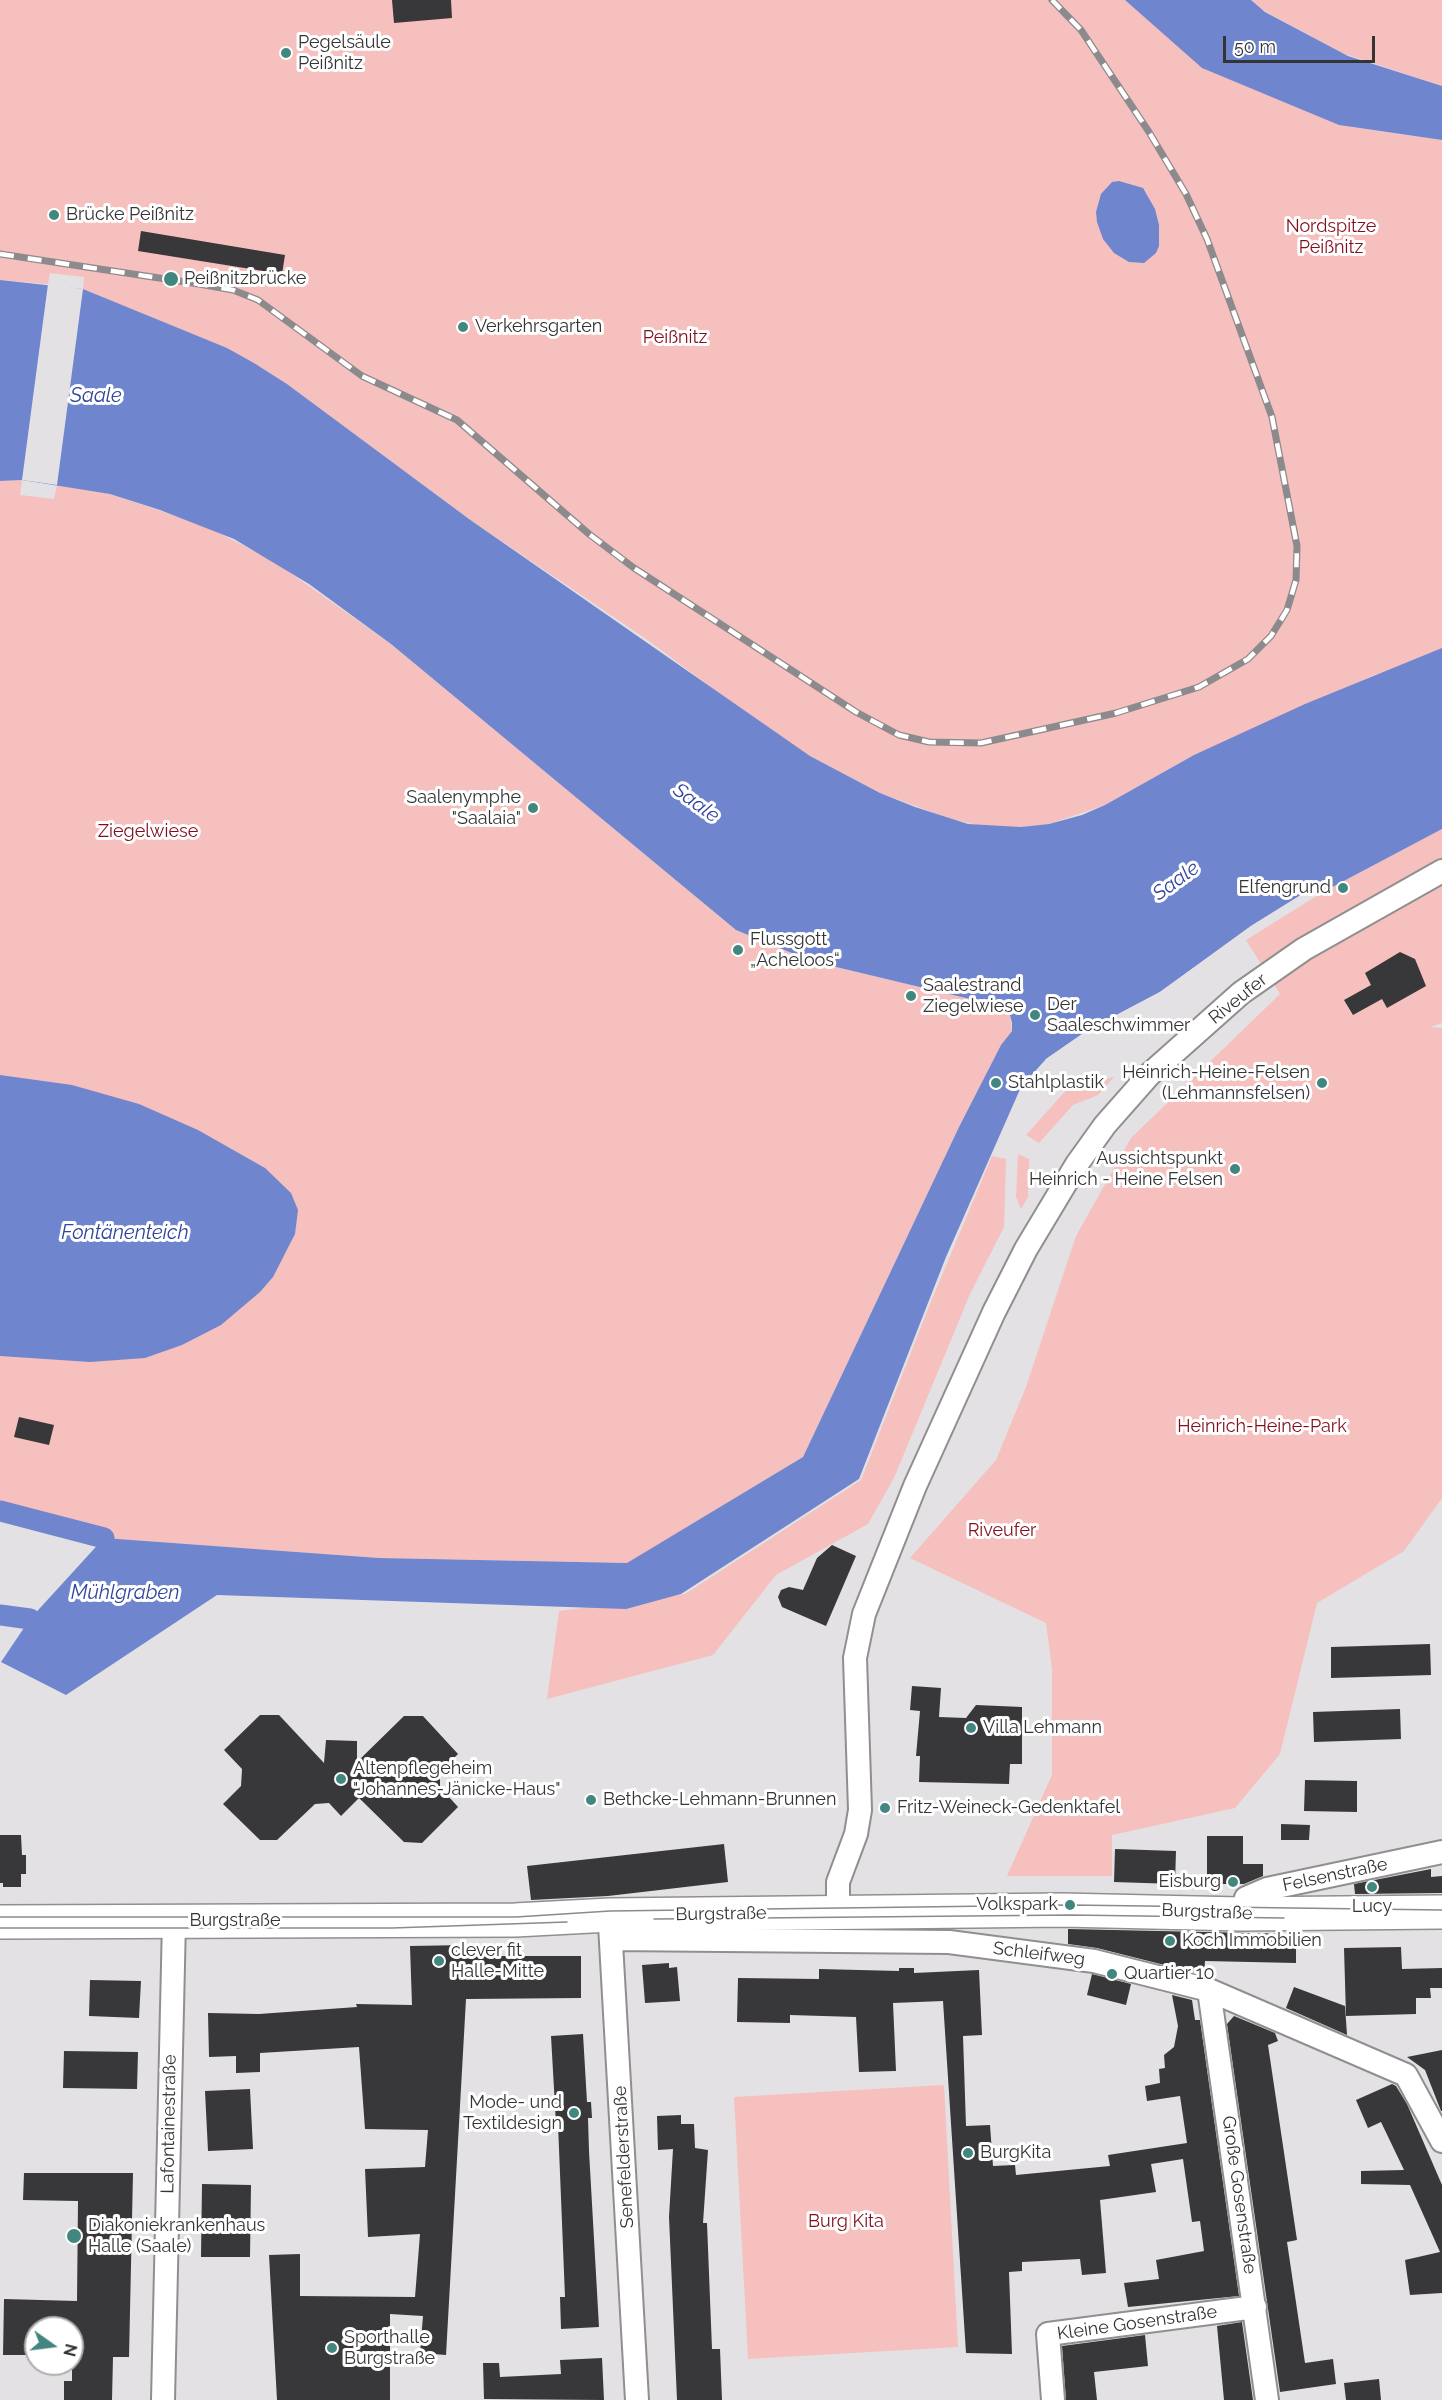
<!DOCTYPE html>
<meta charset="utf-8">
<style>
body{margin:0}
#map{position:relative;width:1442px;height:2400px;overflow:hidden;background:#e4e1e4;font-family:Raleway,sans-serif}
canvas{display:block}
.north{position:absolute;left:24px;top:2316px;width:60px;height:60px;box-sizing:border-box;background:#fff;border:2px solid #aeaeae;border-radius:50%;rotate:104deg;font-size:16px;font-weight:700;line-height:24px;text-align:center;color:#353435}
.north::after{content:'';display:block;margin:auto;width:21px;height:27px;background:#41877f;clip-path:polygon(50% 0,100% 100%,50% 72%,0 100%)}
.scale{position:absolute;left:1223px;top:36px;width:152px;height:27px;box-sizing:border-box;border:3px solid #353435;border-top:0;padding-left:8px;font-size:18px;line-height:21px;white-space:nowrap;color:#353435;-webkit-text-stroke:4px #fff;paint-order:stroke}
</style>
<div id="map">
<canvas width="1442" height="2400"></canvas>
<div class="north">N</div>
<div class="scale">50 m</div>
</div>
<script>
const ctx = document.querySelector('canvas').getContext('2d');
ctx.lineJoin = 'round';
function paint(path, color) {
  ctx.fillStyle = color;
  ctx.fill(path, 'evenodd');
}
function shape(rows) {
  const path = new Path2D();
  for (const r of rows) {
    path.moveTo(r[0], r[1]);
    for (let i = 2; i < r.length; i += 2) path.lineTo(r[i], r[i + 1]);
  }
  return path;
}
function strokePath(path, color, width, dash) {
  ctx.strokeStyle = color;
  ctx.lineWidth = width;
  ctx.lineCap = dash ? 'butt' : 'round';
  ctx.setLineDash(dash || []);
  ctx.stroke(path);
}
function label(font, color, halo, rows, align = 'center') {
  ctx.font = font + ' Raleway,sans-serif';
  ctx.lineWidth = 6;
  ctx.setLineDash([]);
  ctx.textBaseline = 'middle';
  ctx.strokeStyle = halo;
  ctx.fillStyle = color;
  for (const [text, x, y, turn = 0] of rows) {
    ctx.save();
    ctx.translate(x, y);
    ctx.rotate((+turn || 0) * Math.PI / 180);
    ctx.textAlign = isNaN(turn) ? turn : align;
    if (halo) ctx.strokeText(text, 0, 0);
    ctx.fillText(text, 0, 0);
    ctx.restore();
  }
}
paint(shape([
 [0,0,1174,0,1329,120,1351,127,1442,140,1442,667,1377,674,1194,755,1105,805,1049,824,1021,827,984,827,948,818,880,793,810,756,759,723,649,641,469,519,287,384,254,363,226,348,83,289,84,277,50,273,48,284,0,280],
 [1251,0,1442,0,1442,86,1342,53,1261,9],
 [22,480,20,495,54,499,57,485,110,494,203,525,272,560,391,644,736,930,811,961,995,1005,1010,1015,1012,1031,1001,1045,959,1127,803,1457,628,1563,379,1558,104,1538,0,1511,0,481],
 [1442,829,1442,1023,1430,1027,1442,1028,1442,1498,1404,1551,1317,1603,1280,1754,1235,1808,1112,1835,1112,1876,1007,1876,1052,1775,1052,1669,1046,1623,910,1558,996,1460,1026,1387,1076,1236,1131,1138,1280,994,1246,940,1323,892],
 [1114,1077,1098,1095,1073,1105,1039,1143,1026,1135,1068,1088],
 [1018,1154,1029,1159,1028,1197,1021,1209,1016,1197],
 [992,1156,1006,1159,1004,1227,970,1294,894,1478,868,1524,776,1575,713,1655,547,1699,559,1611,685,1594,861,1480,930,1304],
 [944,2085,958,2347,748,2359,734,2097]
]), '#f5c0bd');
paint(shape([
 [1125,0,1251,0,1265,12,1348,56,1442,86,1442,140,1339,125,1202,68],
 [1119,181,1143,188,1155,209,1159,225,1159,246,1156,253,1144,263,1129,262,1114,253,1103,239,1097,222,1096,212,1101,194,1112,182],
 [0,280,83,289,227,348,254,363,287,384,469,519,810,756,880,793,915,807,968,824,1021,827,1049,824,1082,815,1105,805,1194,755,1305,704,1442,648,1442,829,1323,892,1317,885,1251,926,1160,992,1088,1030,1046,1059,1021,1087,946,1257,859,1479,681,1594,626,1609,217,1595,66,1695,1,1662,30,1619,104,1538,379,1558,627,1563,803,1457,959,1127,1001,1045,1012,1031,1012,1023,1010,1015,995,1005,811,961,736,930,391,644,309,584,234,539,160,510,110,494,22,480,0,481],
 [0,1075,72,1085,139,1104,198,1130,265,1168,291,1193,298,1210,295,1234,273,1277,260,1292,221,1325,182,1345,145,1358,90,1362,0,1356]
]), '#6f86cf');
paint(shape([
 [48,284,83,289,57,485,22,480],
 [1317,885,1323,892,1320,894,1317,889,1253,928,1162,994,1089,1032,1048,1061,1046,1059,1088,1030,1160,992,1251,926]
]), '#e4e1e4');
strokePath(shape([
 [0,1511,104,1538],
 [0,1615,30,1619]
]), '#6f86cf', 21);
paint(shape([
 [392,0,451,0,452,18,394,23],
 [141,231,285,255,282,274,138,251],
 [1400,952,1415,959,1426,986,1387,1008,1382,999,1353,1015,1344,1000,1371,985,1365,973],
 [19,1417,54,1425,49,1445,14,1437],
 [832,1545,856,1556,826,1626,782,1607,778,1597,781,1590,789,1587,803,1590,817,1558],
 [1430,1644,1431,1675,1331,1678,1331,1647],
 [912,1686,941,1688,939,1717,966,1718,976,1705,1022,1707,1022,1764,1010,1764,1009,1784,919,1782,920,1756,916,1756,920,1711,910,1710],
 [1400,1709,1401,1739,1314,1742,1313,1712],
 [260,1715,279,1715,324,1763,326,1740,357,1741,357,1762,404,1716,423,1716,458,1754,440,1772,440,1787,458,1807,422,1843,404,1842,359,1798,341,1816,329,1803,315,1804,277,1840,260,1840,223,1804,241,1786,242,1769,224,1750],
 [1305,1780,1357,1781,1357,1812,1304,1811],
 [1281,1824,1310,1825,1309,1840,1281,1840],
 [0,1835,21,1835,22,1855,26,1855,26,1874,21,1874,21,1887,3,1887,3,1883,0,1883],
 [1207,1836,1243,1836,1243,1864,1263,1864,1263,1876,1244,1884,1207,1884],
 [724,1844,728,1882,608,1896,531,1900,527,1866],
 [1115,1849,1176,1851,1175,1884,1114,1882],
 [1431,1869,1431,1877,1442,1876,1442,1893,1355,1894,1354,1884],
 [1068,1929,1296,1934,1296,1963,1205,1961,1204,1975,1097,1948,1068,1944],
 [467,1945,467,1956,581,1956,581,1998,466,1999,446,2355,420,2353,423,2316,390,2314,390,2400,277,2400,269,2255,300,2254,300,2296,415,2297,420,2234,368,2237,365,2169,425,2167,428,2130,365,2129,359,2047,260,2053,260,2072,236,2073,236,2056,209,2057,208,2013,259,2014,357,2007,356,2004,412,2005,410,1946],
 [1401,1947,1402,1969,1442,1968,1442,1988,1430,1988,1431,1998,1416,1998,1416,2014,1346,2016,1344,1948],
 [669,1963,669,1968,677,1967,680,2001,645,2003,642,1965],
 [899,1968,914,1968,914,1973,979,1970,982,2035,963,2036,966,2126,990,2125,993,2166,1015,2165,1016,2175,1110,2166,1108,2155,1187,2143,1180,2096,1147,2101,1145,2086,1160,2083,1159,2069,1165,2068,1164,2055,1174,2047,1178,2026,1172,1995,1192,2000,1195,2020,1200,2020,1239,2296,1128,2307,1124,2283,1159,2279,1156,2260,1204,2251,1200,2221,1192,2222,1183,2159,1151,2164,1156,2192,1100,2200,1106,2273,1082,2275,1080,2259,1022,2262,1022,2271,1009,2272,1012,2354,966,2353,943,2001,893,2003,896,2071,859,2072,856,2017,790,2015,790,2023,737,2022,738,1978,819,1979,819,1969,899,1971],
 [1092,1974,1131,1984,1126,2005,1087,1995],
 [90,1980,141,1981,139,2018,89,2016],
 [1294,1987,1345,2006,1347,2035,1286,2008],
 [1234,2016,1275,2033,1278,2041,1268,2045,1297,2240,1287,2242,1305,2363,1333,2359,1336,2384,1280,2392,1227,2024],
 [583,2034,587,2102,591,2102,592,2118,588,2118,589,2151,599,2327,561,2329,560,2297,565,2297,558,2124,556,2124,551,2036],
 [1442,2050,1442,2111,1441,2111,1425,2070,1407,2057],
 [64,2051,138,2052,137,2089,63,2088],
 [1392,2084,1396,2086,1407,2104,1442,2185,1442,2293,1410,2295,1405,2260,1440,2252,1410,2185,1361,2184,1361,2171,1404,2170,1381,2122,1368,2128,1356,2100],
 [250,2089,253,2149,208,2151,205,2091],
 [681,2115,681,2124,694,2124,695,2148,708,2150,703,2223,707,2223,712,2349,720,2349,722,2400,677,2400,669,2217,673,2149,658,2150,657,2116],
 [24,2173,133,2173,129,2357,113,2357,112,2400,64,2400,64,2381,72,2381,72,2328,36,2328,36,2355,3,2355,4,2299,77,2301,78,2201,23,2200],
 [202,2184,251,2185,250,2257,201,2257],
 [1242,2322,1253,2400,1224,2400,1217,2326],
 [1145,2335,1148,2366,1094,2372,1097,2400,1066,2400,1062,2346],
 [602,2358,604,2400,484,2399,483,2363,499,2363,500,2377,561,2374,560,2360],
 [1379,2379,1381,2400,1346,2400,1344,2383]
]), '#38373a');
const street = shape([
 [838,1912,838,1882,856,1834,860,1810,855,1658,864,1614,915,1486,994,1312,1026,1249,1077,1164,1105,1125,1150,1074,1241,993,1304,949,1442,871],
 [1241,1914,1246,1898,1267,1889,1442,1852],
 [610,1925,637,2400],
 [611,1939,949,1942,1094,1961,1209,1990,1406,2075,1442,2141],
 [1209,1990,1267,2400],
 [163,2400,174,1921],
 [1053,2400,1048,2334,1255,2307]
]);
const secondary = shape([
 [0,1922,515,1920,610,1915,1062,1910,1241,1914,1442,1912]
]);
strokePath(street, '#918e90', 26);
strokePath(secondary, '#918e90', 36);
strokePath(street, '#fff', 22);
strokePath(secondary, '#fff', 33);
strokePath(shape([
 [0,1917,516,1917,610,1911,1070,1905,1442,1910],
 [654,1919,1071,1915,1284,1918],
 [0,1928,392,1928,567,1922]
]), '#8c8a8c', 1.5);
const rail = shape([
 [0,254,199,284,233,290,258,300,362,376,457,420,589,534,634,568,856,712,899,735,929,742,981,743,1116,713,1199,687,1248,659,1271,636,1287,610,1296,580,1297,546,1272,417,1207,239,1186,194,1149,132,1081,30,1052,0]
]);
strokePath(rail, '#8c8a8c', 7);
strokePath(rail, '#fff', 4.5, [14]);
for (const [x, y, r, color] of [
 [286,53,6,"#41877f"],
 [54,215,6,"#41877f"],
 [171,279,8,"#41877f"],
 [463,327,6,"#41877f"],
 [533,808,6,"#41877f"],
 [1343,888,6,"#41877f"],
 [738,950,6,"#41877f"],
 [911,996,6,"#41877f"],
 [1035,1015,6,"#41877f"],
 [996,1083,6,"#41877f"],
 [1322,1083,6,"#41877f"],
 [1235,1169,6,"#41877f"],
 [971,1728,6,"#41877f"],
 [341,1779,6,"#41877f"],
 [591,1800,6,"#41877f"],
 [885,1808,6,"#41877f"],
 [1233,1882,6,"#41877f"],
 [1372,1887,6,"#41877f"],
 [1070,1905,6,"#41877f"],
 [1170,1941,6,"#41877f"],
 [439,1961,6,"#41877f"],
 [1112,1974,6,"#41877f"],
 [574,2113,6,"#41877f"],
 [968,2153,6,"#41877f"],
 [74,2236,8,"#41877f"],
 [332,2348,6,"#41877f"]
]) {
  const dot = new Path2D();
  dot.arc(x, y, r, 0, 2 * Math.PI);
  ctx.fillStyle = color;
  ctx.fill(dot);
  strokePath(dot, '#fff', 2);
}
label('18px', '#353435', '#fff', [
 ["Pegelsäule",298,43],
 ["Peißnitz",298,64],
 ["Brücke Peißnitz",66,215],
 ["Peißnitzbrücke",184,279],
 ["Verkehrsgarten",475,327],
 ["Saalenymphe",521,798,"right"],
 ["\"Saalaia\"",521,819,"right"],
 ["Elfengrund",1331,888,"right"],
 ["Flussgott",750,940],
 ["„Acheloos“",750,961],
 ["Saalestrand",923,986],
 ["Ziegelwiese",923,1007],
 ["Der",1047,1005],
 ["Saaleschwimmer",1047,1026],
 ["Heinrich-Heine-Felsen",1310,1073,"right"],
 ["(Lehmannsfelsen)",1310,1094,"right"],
 ["Stahlplastik",1008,1083],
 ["Aussichtspunkt",1223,1159,"right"],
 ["Heinrich - Heine Felsen",1223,1180,"right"],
 ["Villa Lehmann",983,1728],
 ["Altenpflegeheim",353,1769],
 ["\"Johannes-Jänicke-Haus\"",353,1790],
 ["Bethcke-Lehmann-Brunnen",603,1800],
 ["Fritz-Weineck-Gedenktafel",897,1808],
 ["Eisburg",1221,1882,"right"],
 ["Volkspark",1058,1905,"right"],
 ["Lucy",1372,1907,"center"],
 ["Koch Immobilien",1182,1941],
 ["clever fit",451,1951],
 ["Halle-Mitte",451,1972],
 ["Quartier 10",1124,1974],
 ["Mode- und",562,2103,"right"],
 ["Textildesign",562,2124,"right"],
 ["BurgKita",980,2153],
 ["Diakoniekrankenhaus",88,2226],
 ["Halle (Saale)",88,2247],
 ["Sporthalle",344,2338],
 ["Burgstraße",344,2359]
], 'left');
label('18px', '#800f1d', '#fff', [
 ["Nordspitze",1331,227],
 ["Peißnitz",1331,248],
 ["Peißnitz",675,338],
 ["Ziegelwiese",148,832],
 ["Heinrich-Heine-Park",1262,1427],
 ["Riveufer",1002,1531],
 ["Burg Kita",846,2222]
]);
label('18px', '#353435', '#fff', [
 ["Riveufer",1238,999,-39],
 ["Felsenstraße",1335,1875,-12],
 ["Burgstraße",1207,1912,2],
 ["Burgstraße",721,1914,-1],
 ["Burgstraße",235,1921],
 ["Schleifweg",1039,1954,7],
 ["Lafontainestraße",169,2124,-89],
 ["Senefelderstraße",624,2157,-93],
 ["Große Gosenstraße",1239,2195,82],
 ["Kleine Gosenstraße",1137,2323,-8]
]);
label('italic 20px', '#32459d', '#fff', [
 ["Saale",96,396],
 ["Saale",696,803,36],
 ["Saale",1176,881,-36],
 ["Fontänenteich",125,1233],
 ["Mühlgraben",125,1593]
]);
</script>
